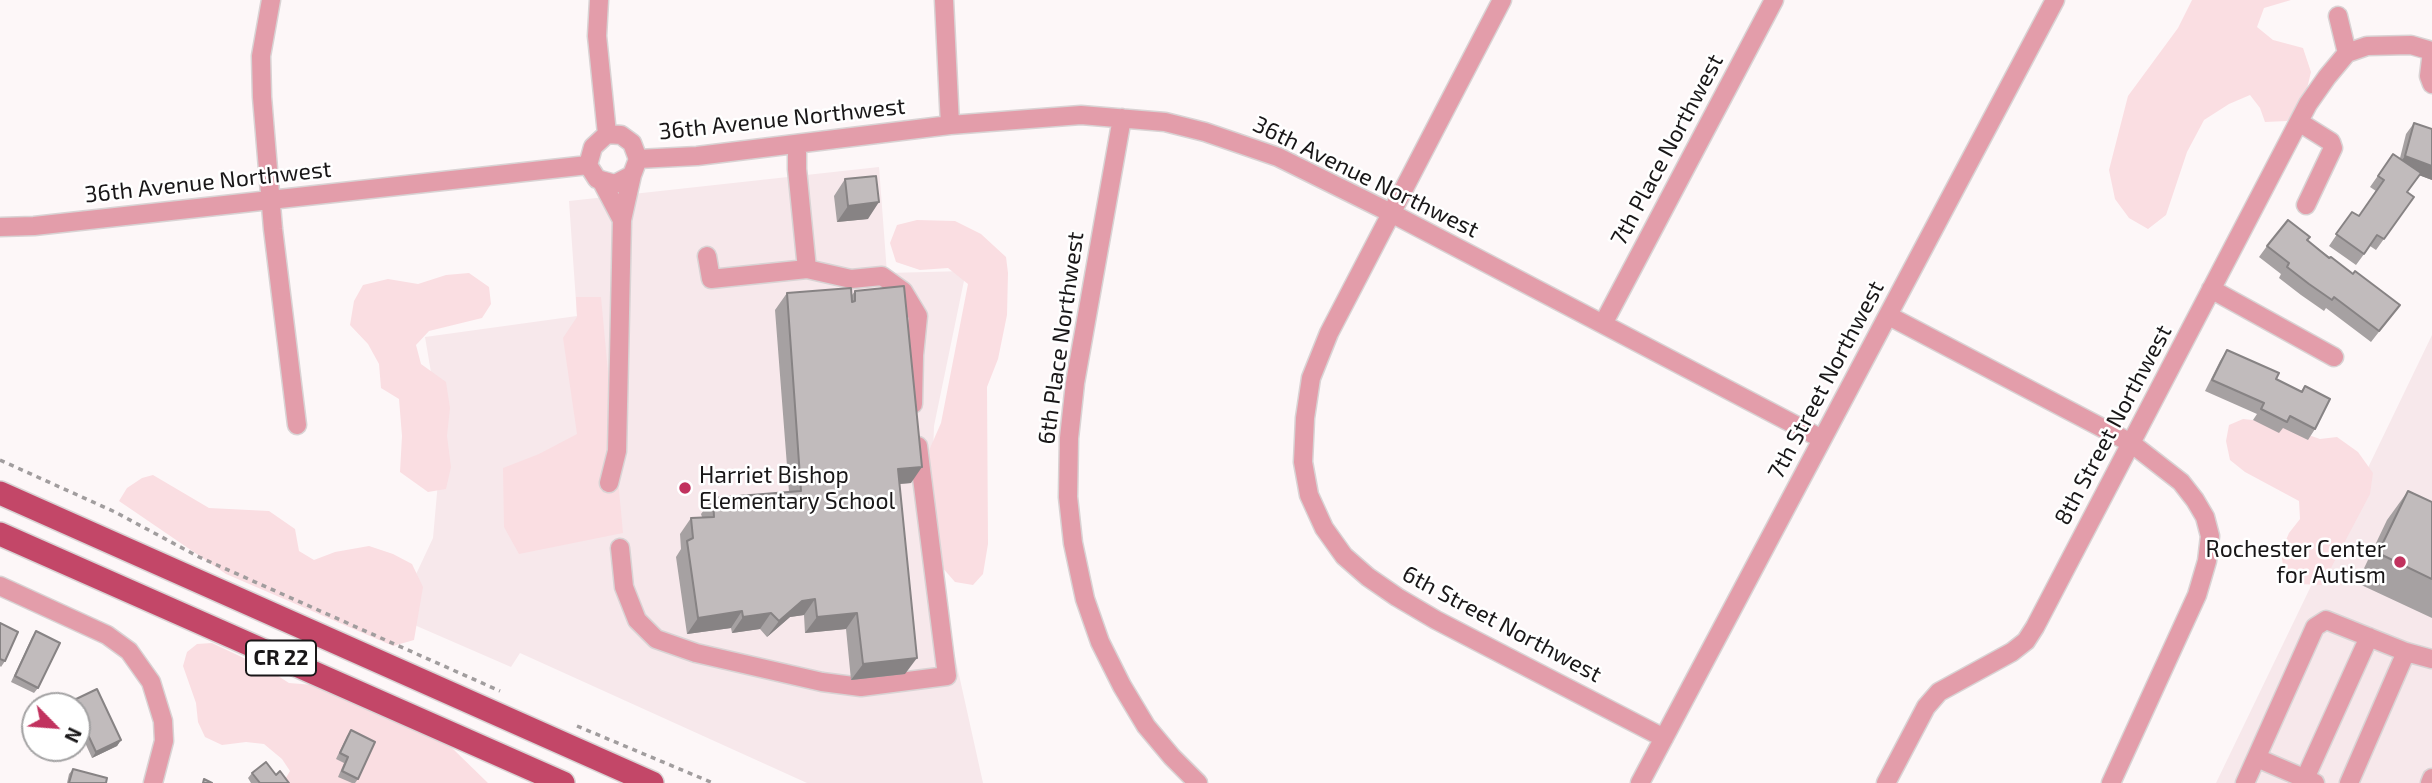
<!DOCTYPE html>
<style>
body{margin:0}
#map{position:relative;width:2432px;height:783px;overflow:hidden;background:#fdf7f8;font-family:"Exo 2",sans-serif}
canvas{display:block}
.north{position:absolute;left:21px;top:692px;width:70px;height:70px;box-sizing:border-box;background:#fff;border:2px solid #a3a2a3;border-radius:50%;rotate:115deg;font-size:19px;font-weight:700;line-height:28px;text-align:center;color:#191718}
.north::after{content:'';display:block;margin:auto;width:24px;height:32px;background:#c1325e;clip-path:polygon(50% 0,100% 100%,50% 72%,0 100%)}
</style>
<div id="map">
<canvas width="2432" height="783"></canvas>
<div class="north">N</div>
</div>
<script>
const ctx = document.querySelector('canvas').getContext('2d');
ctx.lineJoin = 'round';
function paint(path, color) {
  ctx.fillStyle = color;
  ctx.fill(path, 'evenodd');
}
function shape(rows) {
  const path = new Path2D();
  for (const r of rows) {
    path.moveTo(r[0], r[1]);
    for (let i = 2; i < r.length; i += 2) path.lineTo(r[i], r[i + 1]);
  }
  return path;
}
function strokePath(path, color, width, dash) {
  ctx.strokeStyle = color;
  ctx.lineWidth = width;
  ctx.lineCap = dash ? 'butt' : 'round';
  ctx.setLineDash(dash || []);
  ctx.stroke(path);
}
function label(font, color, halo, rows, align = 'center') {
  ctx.font = font + ' "Exo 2",sans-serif';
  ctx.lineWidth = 5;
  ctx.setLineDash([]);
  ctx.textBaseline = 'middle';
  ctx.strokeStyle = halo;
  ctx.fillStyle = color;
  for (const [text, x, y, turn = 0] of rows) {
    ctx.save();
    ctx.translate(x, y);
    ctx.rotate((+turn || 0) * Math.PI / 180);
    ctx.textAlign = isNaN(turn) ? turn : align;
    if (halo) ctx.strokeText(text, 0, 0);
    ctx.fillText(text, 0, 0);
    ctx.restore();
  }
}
paint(shape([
 [879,167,887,273,966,271,934,426,930,544,983,783,807,783,520,653,511,667,396,617,433,538,442,437,425,337,577,316,569,201],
 [2432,335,2432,783,2216,783]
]), '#f7e8eb');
paint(shape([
 [2192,0,2291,0,2264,8,2257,27,2273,40,2303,48,2311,72,2305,97,2287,121,2265,122,2260,108,2250,95,2229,104,2204,120,2187,152,2166,215,2148,229,2129,218,2115,199,2109,170,2128,96,2178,28],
 [917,220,955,221,981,234,1006,257,1008,273,1007,315,998,359,987,387,988,544,983,574,973,585,955,582,941,566,927,455,941,423,968,284,948,268,920,270,896,262,890,243,897,225],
 [469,273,489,287,491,304,482,318,429,331,416,345,421,364,446,382,450,408,447,436,451,467,446,489,428,492,400,472,402,436,399,399,381,388,379,364,368,344,350,325,354,301,363,285,388,279,418,284,446,275],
 [576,297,601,297,623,533,519,554,504,527,503,468,539,454,577,434,563,338,577,317],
 [2243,419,2271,422,2320,439,2337,437,2358,452,2373,473,2370,494,2322,585,2299,584,2284,572,2281,552,2289,533,2300,519,2299,501,2245,472,2230,460,2226,441,2229,425],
 [153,475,209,508,269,511,295,529,299,551,314,560,335,552,369,546,393,554,412,564,423,587,414,640,393,646,226,574,119,501,127,488,142,478],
 [212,643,267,669,289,683,314,685,428,735,451,747,488,783,283,783,290,771,282,759,264,744,246,742,222,745,205,737,198,722,196,703,183,666,187,652,197,644]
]), '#fadee2');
const minor = shape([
 [271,0,261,56,262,97,273,229,297,425],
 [599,0,597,36,607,134],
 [944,0,950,125],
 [1502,0,1329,333,1311,378,1305,418,1303,462,1309,495,1324,528,1344,556,1368,577,1397,597,1436,620,1664,738],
 [2338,16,2347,53],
 [2432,51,2429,76,2432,84],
 [1122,118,1075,383,1069,438,1068,497,1073,543,1085,599,1100,642,1122,686,1146,726,1172,757,1198,783],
 [2299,122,2331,142,2333,148,2306,205],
 [607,134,621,135,632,143,638,159,632,175,615,184,597,179,588,165,593,147,607,134],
 [797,144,797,169,807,269],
 [638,159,697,156,950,125,1081,115,1165,122,1205,132,1278,157,1391,213,1822,439],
 [601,180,622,220,632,175],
 [0,227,34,226,588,165],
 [707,256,711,279,807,269,851,279,882,276,903,291,918,316,914,355,913,404],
 [2211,289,2334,357],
 [1889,316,2131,443,2181,482,2195,500,2205,517,2210,536,2207,561,2197,595,2111,783],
 [1603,324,1774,0],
 [609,483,617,451,622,220],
 [620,548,624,587,637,620,656,639,696,653,822,682,861,687,947,676,918,446],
 [0,586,107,635,129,651,151,682,163,721,164,741,153,783],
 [2257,758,2315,783],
 [1640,783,2055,0],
 [1886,783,1926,707,1939,692,2012,652,2026,641,2035,627,2308,104,2327,77,2347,53,2367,46,2411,45,2432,51],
 [2245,783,2315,627,2326,620,2406,652,2432,659],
 [2303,783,2369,637],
 [2349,783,2406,652],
 [2430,783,2432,778]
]);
const major = shape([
 [0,493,652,783],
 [0,534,563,783]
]);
strokePath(minor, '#d9d3d4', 21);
strokePath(major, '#d9d3d4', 26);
strokePath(shape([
 [0,460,115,512,199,557,500,691],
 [577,726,713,783]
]), '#a19d9e', 3.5, [5, 5]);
strokePath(minor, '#e39daa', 18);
strokePath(major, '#c34768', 23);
paint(shape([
 [2414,123,2432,129,2432,180,2419,175,2407,192,2414,197,2376,250,2370,246,2356,265,2329,246,2352,212,2359,216,2376,191,2370,187,2393,154,2400,158,2406,134],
 [845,179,868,219,837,222,834,196],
 [2308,241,2353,274,2400,305,2371,342,2326,308,2324,311,2301,295,2279,278,2281,274,2259,257,2267,246],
 [855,291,911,483,899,484,905,674,851,680,846,629,805,633,804,615,790,617,767,637,760,629,732,633,731,628,687,634,676,557,681,549,680,534,691,518,702,517,701,514,713,498,789,492,775,310,787,293,852,295],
 [2227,350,2276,379,2301,391,2305,386,2315,429,2308,440,2283,428,2279,433,2253,420,2257,414,2205,391,2220,361],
 [2408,491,2432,502,2432,618,2357,583,2387,520],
 [0,623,5,661,1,667,0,666],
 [36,631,38,688,34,693,11,682,32,637],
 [72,701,121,740,117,746,92,758,77,725,77,706,68,706],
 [351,730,358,779,355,783,352,783,338,777,344,763,336,759,347,736],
 [73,769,106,783,67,783,69,774],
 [252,773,276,775,289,783,251,783,248,778]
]), '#a6a1a2');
paint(shape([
 [2405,156,2432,166,2432,180,2397,167],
 [879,202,868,219,837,222,848,206],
 [922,467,911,483,886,485,898,469],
 [815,599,804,615,790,617,767,637,779,621,802,601],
 [742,611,731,628,687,634,698,618],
 [771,613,760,629,732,633,743,617],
 [857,613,846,629,805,633,817,617],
 [917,658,905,674,851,680,863,664],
 [121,740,117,746,92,758,96,752]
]), '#878384');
const building = shape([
 [2414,123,2432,129,2432,166,2405,156,2414,123],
 [2393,154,2421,173,2407,192,2414,197,2384,239,2377,235,2364,254,2336,234,2352,212,2359,216,2384,180,2378,176,2393,154],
 [876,176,879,202,848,206,845,179,876,176],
 [2288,220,2310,237,2307,240,2329,258,2331,257,2353,274,2355,271,2400,305,2379,331,2334,297,2332,300,2309,284,2287,267,2289,263,2267,246,2288,220],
 [904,286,922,467,898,469,917,658,863,664,857,613,817,617,815,599,802,601,779,621,771,613,743,617,742,611,698,618,687,541,693,538,691,518,714,517,713,498,801,491,787,293,851,288,852,302,855,301,855,291,904,286],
 [2227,350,2279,373,2276,379,2302,392,2305,386,2330,399,2315,429,2290,416,2287,422,2261,409,2264,403,2212,380,2227,350],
 [2408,491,2432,502,2432,579,2378,553,2408,491],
 [0,623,18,632,5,661,0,659,0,623],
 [36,631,60,643,38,688,15,676,36,631],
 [97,689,121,740,96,752,77,711,77,706,75,706,72,701,97,689],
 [351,730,375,742,358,779,342,771,348,757,340,753,351,730],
 [266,762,276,775,280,771,289,783,260,783,252,773,266,762],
 [73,769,107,778,106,783,69,783,73,769],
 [204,779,212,783,203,783,204,779]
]);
paint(building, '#c1bbbc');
strokePath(building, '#878384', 2);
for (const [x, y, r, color] of [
 [685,488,7,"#c1325e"],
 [2400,562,7,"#c1325e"]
]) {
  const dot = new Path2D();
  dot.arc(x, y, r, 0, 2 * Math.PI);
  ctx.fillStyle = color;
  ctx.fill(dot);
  strokePath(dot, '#fff', 2.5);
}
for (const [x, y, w] of [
 [281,658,70]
]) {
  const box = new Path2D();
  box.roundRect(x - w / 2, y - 17.5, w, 35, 5);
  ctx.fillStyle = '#fff';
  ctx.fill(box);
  strokePath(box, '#191718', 2);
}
label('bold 21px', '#191718', null, [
 ["CR 22",281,658]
]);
label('23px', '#191718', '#fff', [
 ["36th Avenue Northwest",782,119,-6],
 ["7th Place Northwest",1667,150,-62],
 ["36th Avenue Northwest",1366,177,26],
 ["36th Avenue Northwest",208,182,-6],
 ["6th Place Northwest",1061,338,-82],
 ["7th Street Northwest",1826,380,-62],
 ["8th Street Northwest",2113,425,-62],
 ["6th Street Northwest",1502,624,28]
]);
label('23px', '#191718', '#fff', [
 ["Harriet Bishop",699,475],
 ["Elementary School",699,501],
 ["Rochester Center",2386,549,"right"],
 ["for Autism",2386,575,"right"]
], 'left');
</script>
